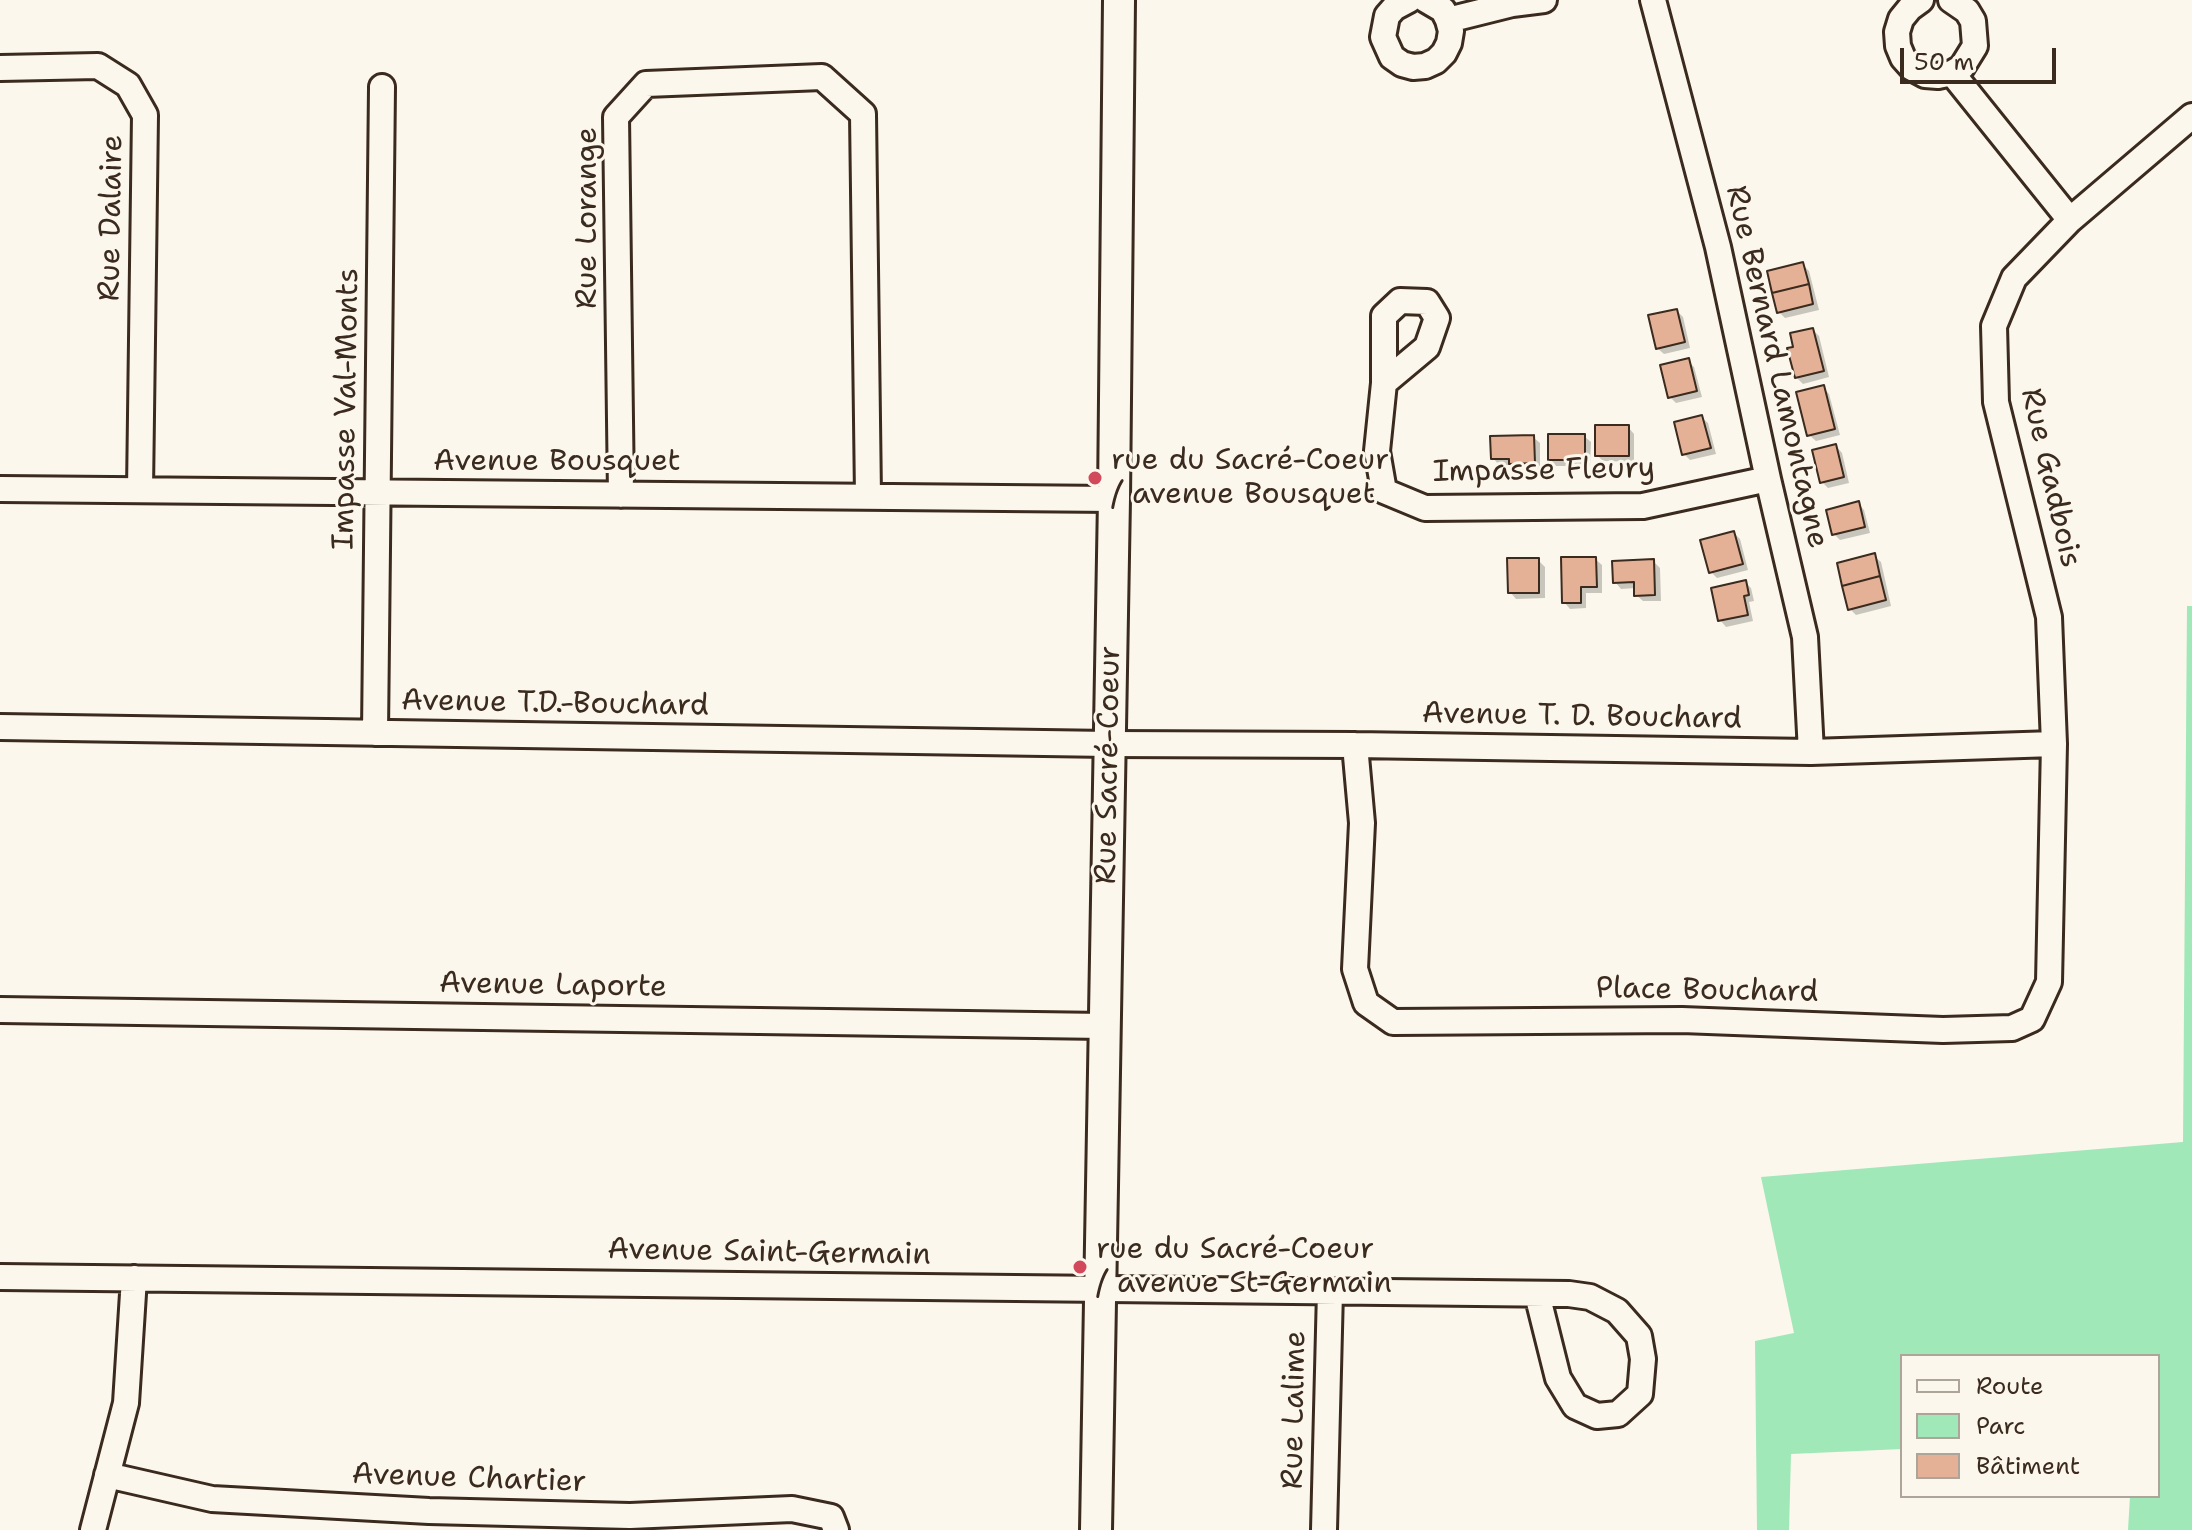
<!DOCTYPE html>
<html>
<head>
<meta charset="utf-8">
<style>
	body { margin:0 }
	#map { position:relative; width:2192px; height:1530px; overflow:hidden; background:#fbf7ec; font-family:"Shantell Sans",sans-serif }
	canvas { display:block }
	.legend { position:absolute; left:1900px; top:1354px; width:260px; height:144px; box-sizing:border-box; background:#fbf7ec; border:2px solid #aea59a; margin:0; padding:10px 14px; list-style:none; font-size:24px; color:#3b2a1e }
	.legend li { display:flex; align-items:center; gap:16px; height:40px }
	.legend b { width:40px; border:2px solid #aea59a }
	.scale { position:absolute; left:1900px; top:48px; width:156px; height:36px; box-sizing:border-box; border:4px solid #3b2a1e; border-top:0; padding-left:10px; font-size:24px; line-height:28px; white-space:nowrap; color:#3b2a1e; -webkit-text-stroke:6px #fbf7ec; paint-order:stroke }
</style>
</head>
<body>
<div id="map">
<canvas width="2192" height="1530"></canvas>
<ul class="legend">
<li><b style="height:10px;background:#fbf7ec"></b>Route</li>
<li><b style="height:22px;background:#a0e8b7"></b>Parc</li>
<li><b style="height:22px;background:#e4b196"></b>Bâtiment</li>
</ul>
<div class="scale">50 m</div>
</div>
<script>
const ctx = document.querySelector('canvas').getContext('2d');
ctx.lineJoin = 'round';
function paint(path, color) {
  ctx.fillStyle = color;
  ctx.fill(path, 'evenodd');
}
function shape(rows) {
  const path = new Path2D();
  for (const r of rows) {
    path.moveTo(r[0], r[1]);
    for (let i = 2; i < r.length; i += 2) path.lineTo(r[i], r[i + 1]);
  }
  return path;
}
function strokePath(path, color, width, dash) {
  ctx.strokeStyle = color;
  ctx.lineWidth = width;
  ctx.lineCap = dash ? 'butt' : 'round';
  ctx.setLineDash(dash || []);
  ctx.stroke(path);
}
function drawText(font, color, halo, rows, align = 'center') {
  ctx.font = font + ' "Shantell Sans",sans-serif';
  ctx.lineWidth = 6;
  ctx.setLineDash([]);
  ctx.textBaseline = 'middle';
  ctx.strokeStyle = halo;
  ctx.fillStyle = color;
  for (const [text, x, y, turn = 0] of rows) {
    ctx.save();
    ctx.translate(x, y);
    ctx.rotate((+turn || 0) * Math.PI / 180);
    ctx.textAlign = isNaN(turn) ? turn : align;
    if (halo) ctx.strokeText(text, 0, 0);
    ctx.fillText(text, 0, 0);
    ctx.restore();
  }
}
paint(shape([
	[2187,606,2192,606,2192,1530,2128,1530,2130,1496,2158,1496,2158,1356,1902,1356,1902,1449,1791,1454,1789,1530,1757,1530,1755,1341,1794,1333,1761,1177,2183,1142]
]), '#a0e8b7');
paint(shape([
	[1803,265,1809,271,1819,310,1785,318,1779,312],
	[1677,311,1683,317,1690,348,1664,354,1657,348],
	[1813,330,1819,336,1829,377,1803,384,1796,377],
	[1688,361,1694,367,1702,397,1676,403,1670,397],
	[1823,387,1829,394,1840,435,1816,441,1809,435],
	[1701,417,1708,423,1716,454,1690,460,1684,454],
	[1628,427,1634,434,1634,462,1603,461,1597,455],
	[1584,436,1591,442,1590,466,1556,466,1550,459],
	[1533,437,1540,443,1540,469,1517,470,1512,465,1499,465,1493,458],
	[1836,446,1842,453,1849,483,1828,488,1822,482],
	[1858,503,1864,510,1870,533,1840,540,1834,534],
	[1734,533,1740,539,1748,570,1717,578,1710,571],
	[1874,556,1881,562,1891,606,1856,615,1850,609],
	[1595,559,1602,565,1602,593,1586,593,1586,608,1570,609,1564,602],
	[1538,560,1545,567,1545,598,1516,599,1510,592],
	[1653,561,1660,568,1661,601,1643,601,1636,595,1636,588,1621,589,1615,582],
	[1745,582,1751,588,1754,601,1749,602,1753,621,1726,627,1720,620]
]), '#0003');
const building = shape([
	[1803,262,1809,284,1772,293,1767,271,1803,262],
	[1809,284,1813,304,1777,313,1772,293,1809,284],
	[1677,309,1685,342,1656,349,1648,315,1677,309],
	[1813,328,1824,371,1795,378,1787,348,1793,347,1790,333,1813,328],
	[1689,358,1697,391,1668,398,1660,365,1689,358],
	[1824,385,1835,429,1807,436,1796,392,1824,385],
	[1702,415,1711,448,1682,455,1674,422,1702,415],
	[1595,425,1629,425,1629,456,1595,456,1595,425],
	[1548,434,1585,434,1585,460,1548,460,1548,434],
	[1534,435,1535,463,1509,464,1509,459,1491,459,1490,436,1534,435],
	[1836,444,1844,477,1820,483,1812,450,1836,444],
	[1859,501,1865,527,1832,535,1826,510,1859,501],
	[1734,531,1743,564,1709,573,1700,540,1734,531],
	[1875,553,1880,576,1842,586,1837,563,1875,553],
	[1561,557,1596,557,1597,587,1581,587,1581,603,1562,603,1561,557],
	[1507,558,1539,558,1539,593,1508,593,1507,558],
	[1654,559,1655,595,1634,596,1634,582,1613,583,1612,561,1654,559],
	[1880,576,1886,600,1848,610,1842,586,1880,576],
	[1746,580,1749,595,1744,596,1748,615,1718,621,1711,588,1746,580]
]);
paint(building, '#e4b196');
strokePath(building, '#3b2a1e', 2);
const minor = shape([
	[1409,0,1394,8,1387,16,1383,37,1392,57,1402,64,1413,67,1425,66,1436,61,1444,53,1449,43,1451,31,1448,20,1443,10,1426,0],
	[1653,0,1718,247,1768,479,1805,637,1811,752],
	[1921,0,1910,8,1901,19,1897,32,1898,46,1903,58,1912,68,1925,75,1938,76,1952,73,1962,67,1975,46,1973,21,1967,11,1951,0],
	[1448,20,1512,4,1544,0],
	[0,68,98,66,128,85,145,115,140,490],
	[1952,73,2070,220],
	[1384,383,1384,316,1400,301,1427,302,1437,318,1427,347,1384,383,1377,451,1384,491,1425,508,1643,506,1768,479],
	[0,489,1114,499],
	[621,495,616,117,646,84,822,77,863,114,868,496],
	[0,727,1109,744,1355,745,1811,752,2054,744],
	[375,733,382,87],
	[1355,745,1362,823,1355,969,1366,1003,1393,1022,1682,1020,1943,1030,2012,1028,2032,1019,2049,982,2054,744,2049,617,1996,402,1994,326,2014,278,2070,220,2192,116],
	[0,1010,1104,1026],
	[0,1277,1569,1294,1590,1297,1617,1311,1639,1336,1643,1359,1640,1394,1618,1414,1597,1416,1575,1406,1558,1378,1537,1294],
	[107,1475,212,1499,429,1511,630,1516,792,1509,831,1517,836,1530],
	[93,1530,126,1403,134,1278],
	[1324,1530,1330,1291]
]);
const tertiary = shape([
	[1096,1530,1114,499,1119,0]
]);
strokePath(minor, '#3b2a1e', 30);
strokePath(tertiary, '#3b2a1e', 36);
strokePath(minor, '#fbf7ec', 24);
strokePath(tertiary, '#fbf7ec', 30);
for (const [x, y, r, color] of [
	[1095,478,8,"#d1495b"],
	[1080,1267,8,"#d1495b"]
]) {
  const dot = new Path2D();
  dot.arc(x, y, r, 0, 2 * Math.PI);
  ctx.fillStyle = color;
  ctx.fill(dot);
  strokePath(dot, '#fbf7ec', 3);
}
drawText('30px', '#3b2a1e', '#fbf7ec', [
	["Rue Dalaire",112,218,-89],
	["Rue Lorange",588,218,-90],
	["Rue Bernard Lamontagne",1776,367,77],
	["Impasse Val-Monts",347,409,-89],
	["Avenue Bousquet",557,462],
	["Impasse Fleury",1544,471,-1],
	["Rue Gadbois",2050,478,77],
	["Avenue T.D.-Bouchard",555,704,1],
	["Avenue T. D. Bouchard",1582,717,1],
	["Rue Sacré-Coeur",1109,765,-89],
	["Avenue Laporte",553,986,1],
	["Place Bouchard",1707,991,1],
	["Avenue Saint-Germain",769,1253,1],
	["Rue Lalime",1295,1410,-89],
	["Avenue Chartier",469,1479,2]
]);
drawText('30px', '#3b2a1e', '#fbf7ec', [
	["rue du Sacré-Coeur",1111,461],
	["/ avenue Bousquet",1111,495],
	["rue du Sacré-Coeur",1096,1250],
	["/ avenue St-Germain",1096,1284]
], 'left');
</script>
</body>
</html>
